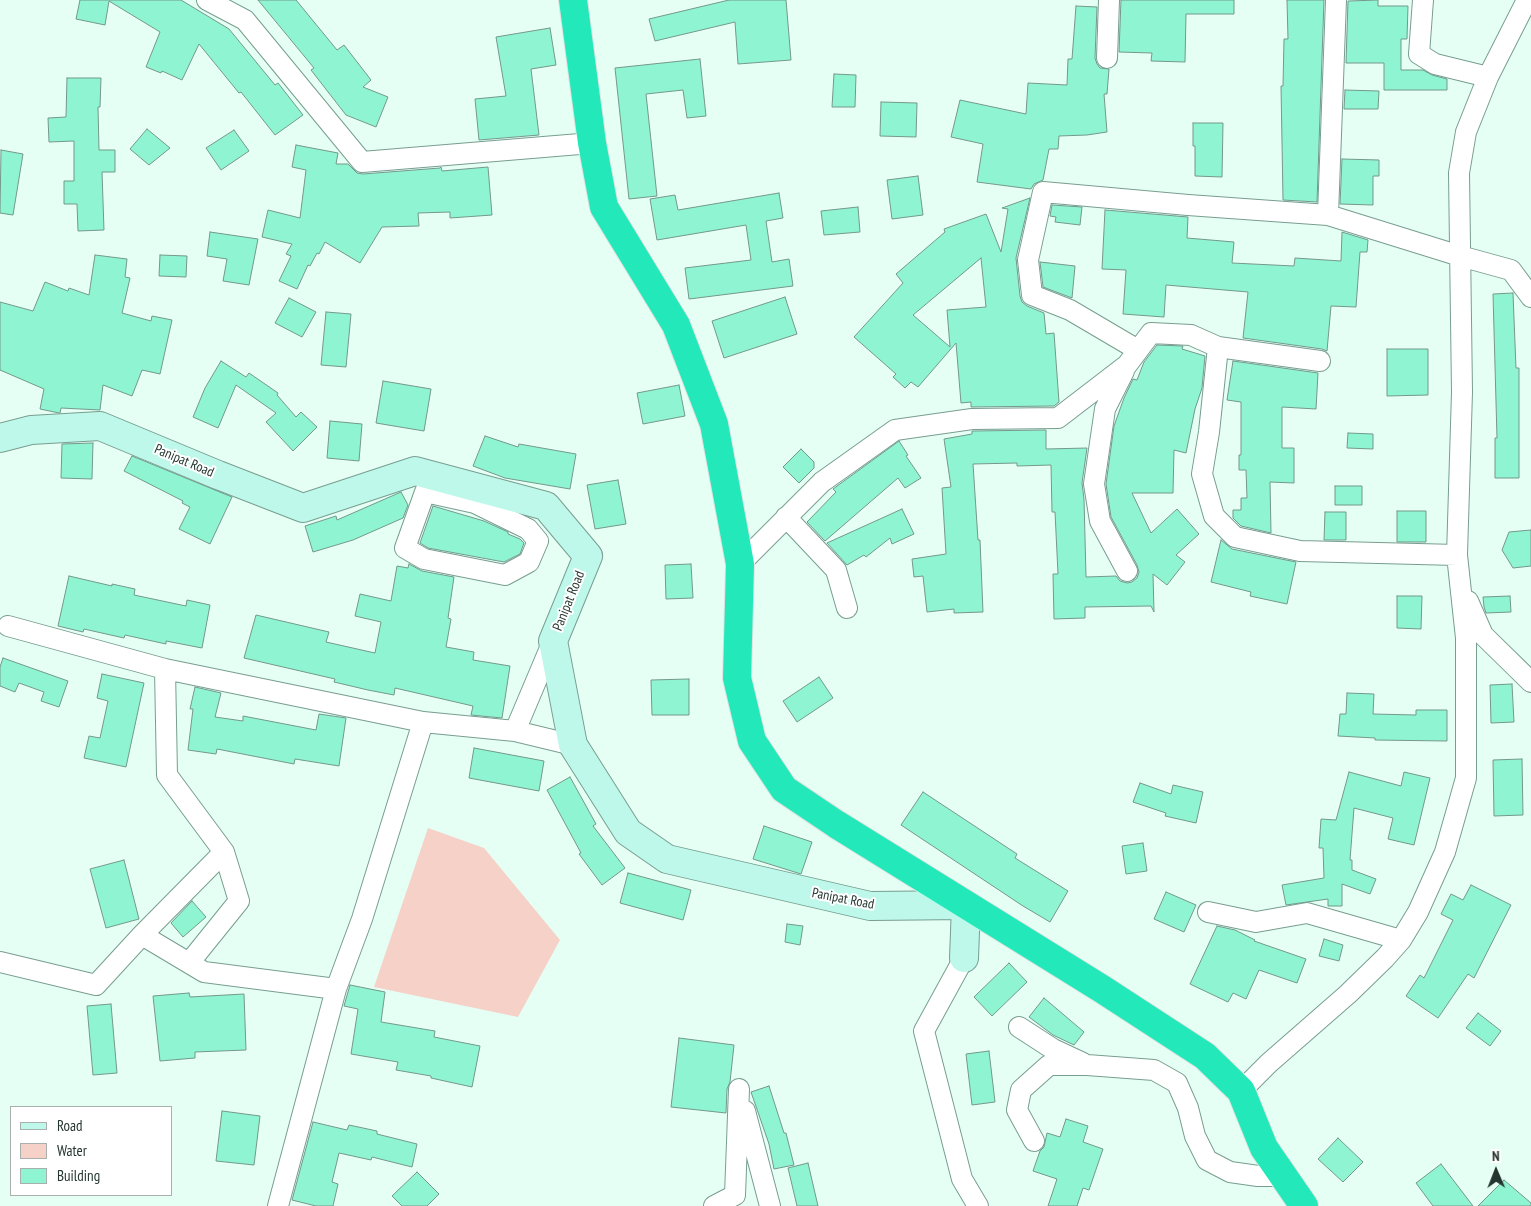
<!DOCTYPE html>
<html>
<head>
<meta charset="utf-8">
<style>
	body { margin:0 }
	#map { position:relative; width:1531px; height:1206px; overflow:hidden; background:#e6fff5; font-family:"PT Sans Narrow",sans-serif }
	canvas { display:block }
	.legend { position:absolute; left:10px; top:1106px; width:162px; height:90px; box-sizing:border-box; background:#fff; border:1px solid #a8afac; margin:0; padding:6px 9px; list-style:none; font-size:15px; color:#253630 }
	.legend li { display:flex; align-items:center; gap:10px; height:25px }
	.legend b { width:25px; border:1px solid #a8afac }
	.north { position:absolute; left:1471px; top:1146px; width:50px; height:50px; -webkit-text-stroke:4px #fff; paint-order:stroke; rotate:359deg; font-size:14px; font-weight:700; line-height:20px; text-align:center; color:#253630 }
	.north::after { content:''; display:block; margin:auto; width:18px; height:22px; background:#253630; clip-path:polygon(50% 0,100% 100%,50% 72%,0 100%) }
</style>
</head>
<body>
<div id="map">
<canvas width="1531" height="1206"></canvas>
<ul class="legend">
<li><b style="height:6px;background:#bdf8ea"></b>Road</li>
<li><b style="height:14px;background:#f5d1c8"></b>Water</li>
<li><b style="height:14px;background:#8ff4d2"></b>Building</li>
</ul>
<div class="north">N</div>
</div>
<script>
const ctx = document.querySelector('canvas').getContext('2d');
ctx.lineJoin = 'round';
function paint(path, color) {
  ctx.fillStyle = color;
  ctx.fill(path, 'evenodd');
}
function shape(rows) {
  const path = new Path2D();
  for (const r of rows) {
    path.moveTo(r[0], r[1]);
    for (let i = 2; i < r.length; i += 2) path.lineTo(r[i], r[i + 1]);
  }
  return path;
}
function strokePath(path, color, width, dash) {
  ctx.strokeStyle = color;
  ctx.lineWidth = width;
  ctx.lineCap = dash ? 'butt' : 'round';
  ctx.setLineDash(dash || []);
  ctx.stroke(path);
}
function drawText(font, color, halo, rows, align = 'center') {
  ctx.font = font + ' "PT Sans Narrow",sans-serif';
  ctx.lineWidth = 4;
  ctx.setLineDash([]);
  ctx.textBaseline = 'middle';
  ctx.strokeStyle = halo;
  ctx.fillStyle = color;
  for (const [text, x, y, turn = 0] of rows) {
    ctx.save();
    ctx.translate(x, y);
    ctx.rotate((+turn || 0) * Math.PI / 180);
    ctx.textAlign = isNaN(turn) ? turn : align;
    if (halo) ctx.strokeText(text, 0, 0);
    ctx.fillText(text, 0, 0);
    ctx.restore();
  }
}
paint(shape([
	[428,828,484,848,560,940,518,1017,374,987]
]), '#f5d1c8');
const building = shape([
	[80,0,181,0,229,29,275,85,278,83,303,115,275,135,241,92,239,93,199,44,182,80,162,71,161,73,146,67,160,32,109,1,105,25,76,19,80,0],
	[258,0,296,0,337,50,344,45,371,80,363,87,388,97,376,127,346,115,311,70,314,68,258,0],
	[729,0,786,0,791,60,738,64,735,22,655,41,649,19,729,0],
	[1121,0,1234,0,1234,14,1186,14,1185,62,1151,61,1152,53,1119,52,1121,0],
	[1287,0,1324,0,1317,202,1283,200,1281,86,1283,86,1284,39,1288,39,1287,0],
	[1378,0,1378,6,1408,6,1407,39,1401,39,1401,70,1423,70,1432,75,1447,79,1447,90,1384,90,1384,63,1346,63,1348,1,1378,0],
	[1076,6,1097,7,1095,58,1097,64,1100,68,1109,69,1107,94,1104,94,1107,132,1087,135,1059,136,1058,149,1049,149,1043,180,1034,184,1031,189,977,182,983,144,951,137,960,100,1026,114,1028,83,1067,85,1068,59,1072,59,1076,6],
	[550,28,556,65,531,69,539,135,479,140,475,99,506,96,496,37,550,28],
	[700,59,706,116,687,118,683,90,646,94,657,196,629,199,615,68,700,59],
	[834,74,856,75,855,107,832,107,834,74],
	[67,78,101,78,100,107,98,107,99,150,115,150,115,172,102,172,104,230,78,231,77,204,64,204,64,181,74,181,74,141,49,142,48,118,66,117,67,78],
	[1345,90,1379,91,1378,109,1344,109,1345,90],
	[881,102,917,103,916,137,880,136,881,102],
	[1193,123,1223,123,1222,177,1195,176,1195,146,1193,146,1193,123],
	[147,129,170,148,149,165,130,149,147,129],
	[234,130,249,151,221,170,206,148,234,130],
	[296,145,338,153,336,164,348,164,357,173,363,174,440,168,441,167,442,171,488,167,492,215,450,218,450,212,418,213,419,226,382,227,360,263,325,242,319,254,317,253,310,266,308,265,297,289,279,281,291,256,286,254,292,244,262,237,268,210,300,218,306,170,292,167,296,145],
	[1,150,23,154,13,215,0,213,1,150],
	[1342,159,1379,160,1379,176,1373,176,1373,205,1340,204,1342,159],
	[918,176,923,215,892,219,887,180,918,176],
	[779,193,783,218,766,221,772,262,789,259,793,286,689,299,685,268,751,260,746,225,657,240,650,199,675,195,678,210,779,193],
	[1030,198,1016,258,1020,296,1022,302,1027,306,1044,313,1046,334,1054,333,1059,402,1054,406,971,407,971,402,961,403,956,343,918,387,911,382,905,388,893,377,896,374,854,337,903,283,896,274,945,232,944,229,986,214,1001,252,1008,209,1002,208,1030,198],
	[981,258,986,307,947,310,950,347,913,315,981,258],
	[1052,205,1082,207,1080,225,1055,222,1056,217,1050,216,1052,205],
	[858,207,860,232,824,235,821,211,858,207],
	[1105,210,1188,217,1187,238,1234,242,1232,263,1294,266,1295,258,1341,261,1342,232,1368,240,1367,252,1360,252,1356,307,1331,306,1327,351,1322,349,1243,338,1248,292,1166,285,1164,317,1123,314,1126,270,1102,269,1105,210],
	[210,232,258,239,249,285,223,281,227,259,207,256,210,232],
	[95,255,127,259,125,277,130,278,122,313,151,321,152,316,172,320,160,374,142,370,132,396,103,385,100,410,61,408,60,413,59,413,40,409,44,389,0,370,0,302,33,311,45,282,68,291,69,288,89,295,95,255],
	[160,255,187,256,186,277,159,276,160,255],
	[1040,262,1075,266,1072,298,1043,287,1040,262],
	[1513,293,1516,368,1519,368,1519,478,1495,478,1495,438,1497,438,1493,294,1513,293],
	[785,297,797,334,724,358,712,321,785,297],
	[289,298,316,312,302,337,275,323,289,298],
	[326,312,351,314,346,367,321,365,326,312],
	[1157,345,1183,346,1182,349,1205,356,1202,388,1195,409,1186,453,1174,450,1173,493,1132,493,1151,533,1177,509,1199,534,1176,555,1185,562,1167,585,1153,574,1154,612,1151,606,1085,607,1085,618,1054,619,1053,574,1058,574,1055,512,1052,512,1051,465,1017,466,1017,463,973,464,978,540,980,540,983,612,954,613,954,609,927,612,923,576,914,577,912,559,946,554,942,488,951,487,944,439,972,434,972,431,1046,430,1046,449,1087,448,1082,483,1084,499,1086,577,1116,576,1120,581,1127,583,1132,582,1137,578,1139,572,1137,565,1111,517,1106,484,1114,426,1124,398,1133,379,1137,380,1144,362,1157,345],
	[1387,349,1428,349,1428,395,1387,396,1387,349],
	[221,361,246,377,249,373,278,393,277,395,296,417,301,412,317,427,293,451,266,422,276,413,236,385,218,428,193,417,205,388,221,361],
	[1233,361,1318,373,1316,409,1282,407,1282,448,1294,448,1294,483,1270,482,1271,533,1241,526,1233,518,1233,510,1241,510,1241,498,1247,498,1246,470,1239,470,1239,455,1241,455,1241,402,1227,400,1233,361],
	[383,381,431,389,424,431,376,423,383,381],
	[679,385,685,416,643,424,637,393,679,385],
	[330,421,362,424,359,461,327,458,330,421],
	[1348,433,1373,434,1373,449,1347,448,1348,433],
	[485,436,518,447,519,444,576,454,570,489,505,478,473,466,485,436],
	[899,441,908,455,906,456,921,478,905,488,898,478,825,541,807,522,836,492,833,489,899,441],
	[93,443,92,479,61,478,62,444,93,443],
	[801,449,814,462,814,468,799,483,783,467,801,449],
	[132,456,232,497,210,544,179,529,190,507,182,503,183,501,124,471,132,456],
	[618,480,626,524,595,529,587,485,618,480],
	[1335,486,1362,486,1362,505,1335,505,1335,486],
	[401,492,408,505,403,518,353,540,313,552,305,526,336,516,337,520,401,492],
	[433,506,484,521,508,532,508,534,520,539,524,543,520,554,504,562,428,548,420,543,433,506],
	[902,509,914,534,892,544,890,538,866,557,864,555,847,565,827,543,902,509],
	[1397,511,1426,511,1426,542,1397,542,1397,511],
	[1325,512,1346,512,1346,540,1324,540,1325,512],
	[1531,530,1531,566,1513,568,1502,550,1509,532,1531,530],
	[1221,540,1232,549,1296,562,1287,604,1250,596,1251,592,1211,582,1221,540],
	[409,564,422,571,454,577,448,618,451,619,446,647,474,652,473,660,510,666,502,718,471,715,473,706,395,688,394,695,368,690,334,682,335,679,244,658,256,615,329,632,326,642,375,653,381,622,355,616,360,594,391,601,397,566,408,568,409,564],
	[691,564,693,598,666,599,665,565,691,564],
	[69,576,112,586,112,584,135,589,134,595,186,606,187,600,210,605,202,648,166,641,166,644,125,635,124,638,84,629,83,632,58,626,69,576],
	[1397,596,1422,596,1421,629,1397,628,1397,596],
	[1510,596,1511,612,1486,613,1484,607,1483,597,1510,596],
	[3,658,68,681,59,707,41,701,44,692,19,683,15,692,0,686,0,667,3,658],
	[102,674,144,683,126,767,84,758,89,736,100,738,108,701,97,698,102,674],
	[819,677,833,698,797,722,783,701,819,677],
	[689,679,689,715,652,715,651,680,689,679],
	[1512,684,1514,722,1491,723,1490,685,1512,684],
	[195,687,221,693,215,717,243,721,243,716,316,730,319,714,346,718,339,766,295,759,294,764,217,749,216,754,188,750,193,709,190,709,195,687],
	[1347,693,1374,694,1373,714,1416,715,1416,710,1447,710,1447,741,1375,740,1375,738,1338,736,1340,714,1346,714,1347,693],
	[474,748,544,761,539,791,469,778,474,748],
	[1522,759,1523,815,1494,816,1493,760,1522,759],
	[1349,772,1401,786,1404,772,1430,778,1414,845,1388,839,1393,818,1354,808,1350,860,1352,860,1352,870,1376,879,1370,894,1342,884,1342,906,1328,906,1328,899,1286,905,1282,885,1324,878,1323,848,1319,848,1321,819,1336,820,1349,772],
	[570,777,596,824,593,826,625,868,602,885,579,854,581,853,547,790,570,777],
	[1140,783,1171,794,1173,785,1203,792,1196,823,1165,816,1166,813,1133,802,1140,783],
	[923,792,1017,854,1015,858,1068,891,1050,922,1023,906,901,825,923,792],
	[764,826,812,842,801,874,753,859,764,826],
	[1143,843,1147,871,1126,874,1122,846,1143,843],
	[124,860,139,919,106,928,90,869,124,860],
	[628,873,691,890,683,920,620,903,628,873],
	[1471,885,1511,905,1474,978,1468,974,1438,1018,1406,996,1420,975,1424,978,1453,920,1441,914,1451,894,1463,900,1471,885],
	[1166,892,1196,905,1184,932,1154,919,1166,892],
	[192,901,206,917,183,937,171,923,192,901],
	[787,924,803,926,800,945,785,942,787,924],
	[1217,926,1235,930,1255,940,1254,941,1306,959,1297,983,1259,970,1246,999,1233,993,1228,1002,1190,984,1217,926],
	[1324,939,1343,945,1339,961,1319,956,1324,939],
	[1009,963,1027,982,992,1016,974,997,1009,963],
	[350,985,385,992,381,1022,435,1031,434,1037,480,1046,472,1087,431,1078,431,1076,396,1070,398,1062,351,1054,358,1009,344,1006,350,985],
	[189,993,190,997,244,994,246,1050,195,1052,195,1058,160,1061,153,996,189,993],
	[1044,998,1084,1032,1074,1045,1053,1035,1029,1017,1044,998],
	[111,1004,117,1073,93,1075,87,1006,111,1004],
	[1478,1013,1501,1031,1490,1046,1466,1028,1478,1013],
	[679,1038,734,1045,730,1082,727,1089,726,1113,671,1107,679,1038],
	[989,1051,995,1102,972,1105,966,1054,989,1051],
	[769,1086,784,1133,786,1133,794,1165,774,1169,769,1144,751,1092,769,1086],
	[222,1111,260,1116,254,1165,216,1161,222,1111],
	[1066,1119,1088,1126,1083,1142,1103,1149,1089,1190,1083,1188,1077,1206,1048,1206,1057,1179,1033,1171,1040,1151,1044,1147,1047,1133,1060,1137,1066,1119],
	[313,1122,347,1130,349,1125,377,1131,377,1134,417,1144,412,1167,372,1157,371,1160,339,1153,332,1182,338,1184,333,1206,316,1206,292,1200,313,1122],
	[1338,1138,1363,1162,1343,1182,1318,1159,1338,1138],
	[808,1163,818,1206,797,1206,788,1168,808,1163],
	[1441,1164,1473,1206,1433,1206,1416,1183,1441,1164],
	[417,1172,439,1194,427,1206,402,1206,392,1196,417,1172],
	[1504,1180,1531,1203,1531,1206,1478,1206,1504,1180]
]);
paint(building, '#8ff4d2');
strokePath(building, '#73998b', 1);
const street = shape([
	[207,0,245,20,362,162,592,143],
	[1423,0,1419,54,1435,64,1488,77],
	[1107,58,1109,0],
	[1328,215,1336,0],
	[1218,347,1320,361],
	[1138,350,1070,310,1032,295,1028,260,1043,192,1188,205,1328,215,1460,256,1511,270,1531,297],
	[1124,371,1105,409,1094,484,1100,521,1127,571],
	[475,503,425,492,405,548,424,559,505,575,529,562,538,541,528,529,475,503,480,488],
	[786,517,836,570,847,608],
	[740,564,822,482,895,430,972,419,1058,418,1127,365,1151,333,1191,335,1218,347,1209,432,1202,474,1214,516,1235,537,1300,551,1457,555,1462,392,1459,173,1466,132,1488,77,1527,0],
	[1468,601,1483,635,1531,682],
	[8,626,165,669,423,722],
	[165,669,167,775,224,852,142,935,204,972,336,989],
	[515,731,553,641],
	[1208,912,1256,922,1307,913,1401,940],
	[964,958,924,1031,962,1179,978,1206],
	[0,962,96,985,142,935],
	[189,963,239,901,224,852],
	[1019,1027,1053,1049,1083,1063],
	[1241,1091,1269,1063,1348,994,1385,958,1401,940,1418,912,1445,852,1466,778,1466,638,1457,555],
	[745,1111,770,1206],
	[1034,1141,1017,1110,1021,1090,1049,1065,1087,1065,1154,1070,1177,1083,1188,1108,1195,1136,1207,1160,1230,1172,1258,1176,1283,1176],
	[278,1206,336,989,362,919,423,722,515,731,573,745],
	[714,1206,735,1195,739,1089]
]);
const secondary = shape([
	[0,438,31,430,100,426,218,475,303,508,415,471,546,506,588,556,553,641,573,745,628,832,667,859,870,906,966,905,964,958]
]);
const highway = shape([
	[573,0,592,143,604,207,676,325,714,424,740,564,737,678,752,741,784,789,836,824,1102,989,1205,1056,1241,1091,1264,1148,1304,1206]
]);
strokePath(street, '#789e90', 22);
strokePath(secondary, '#789e90', 30);
strokePath(highway, '#e0e3e2', 30);
strokePath(street, '#fff', 20);
strokePath(secondary, '#bdf8ea', 28);
strokePath(highway, '#23e9ba', 28);
drawText('14px', '#253630', '#fff', [
	["Panipat Road",184,461,23],
	["Panipat Road",569,601,-68],
	["Panipat Road",843,899,11]
]);
</script>
</body>
</html>
